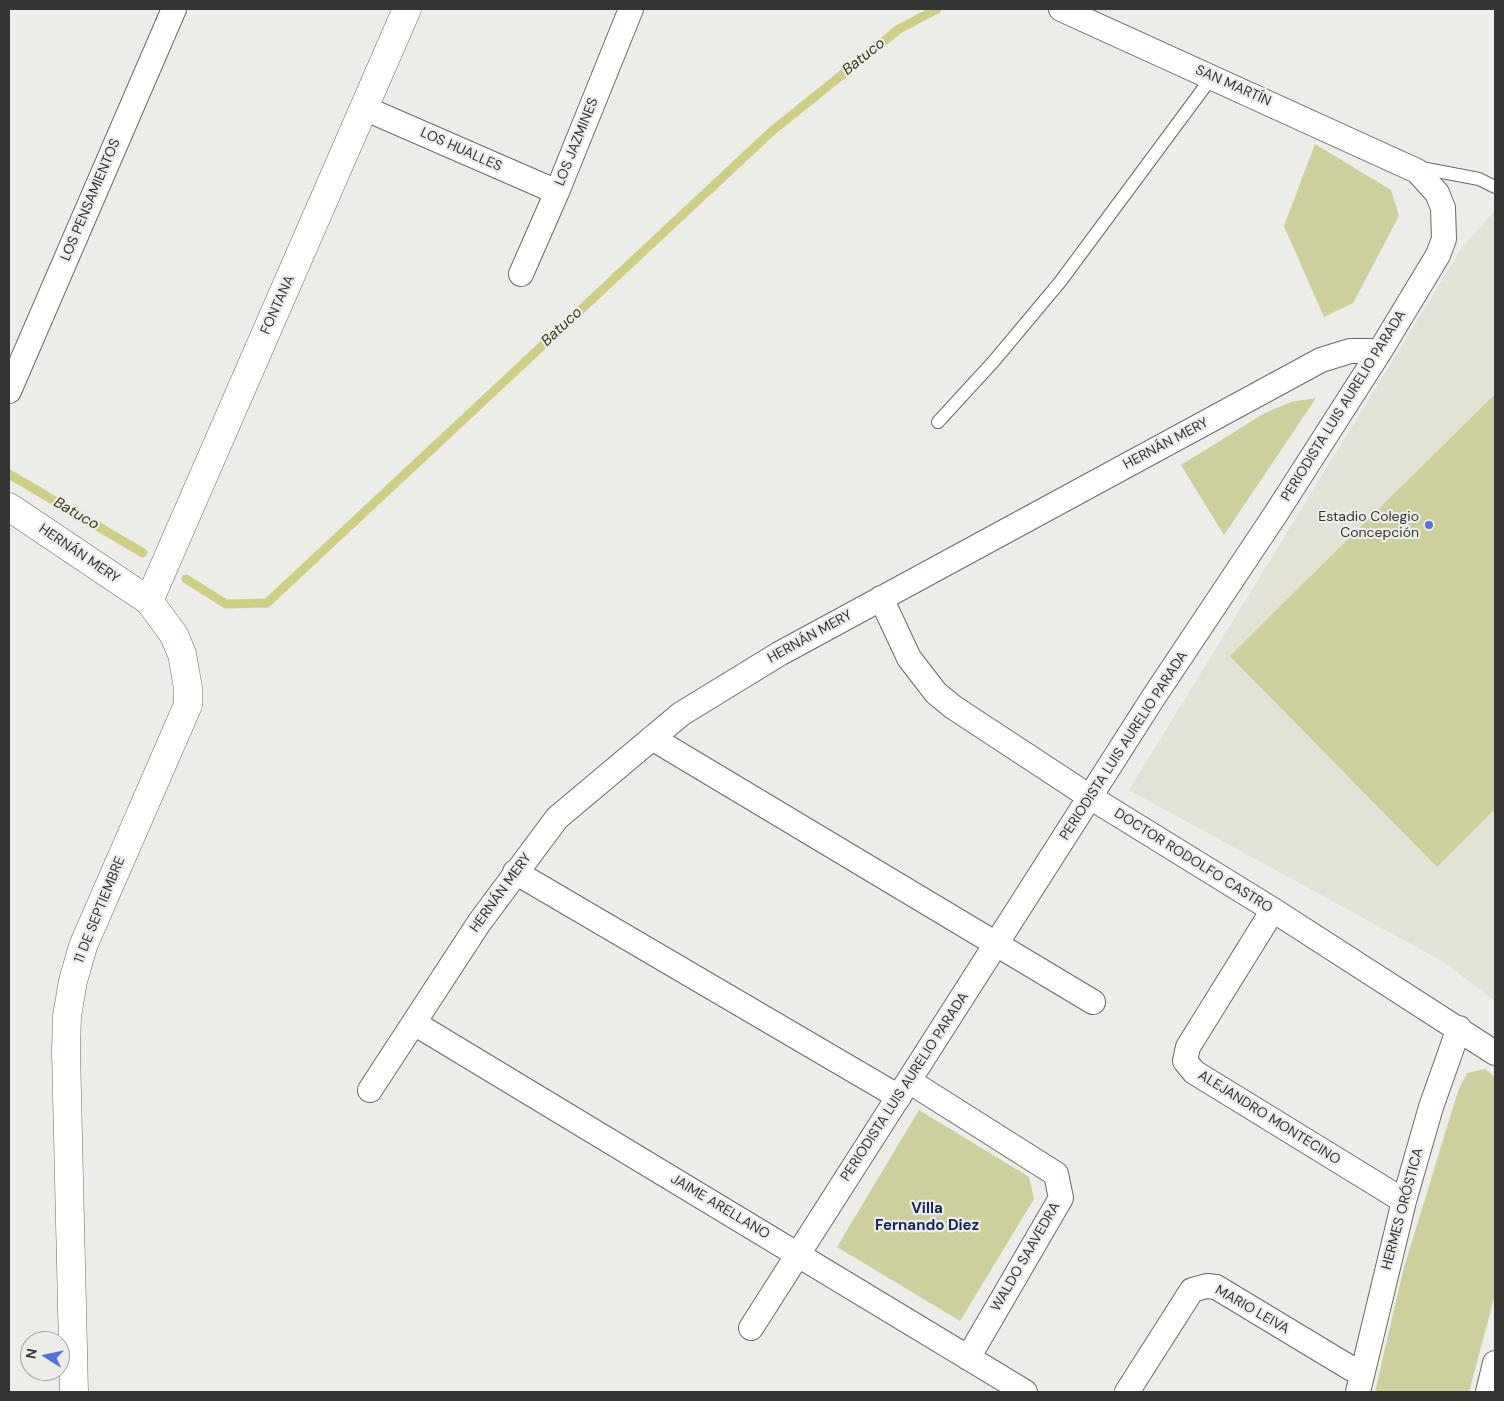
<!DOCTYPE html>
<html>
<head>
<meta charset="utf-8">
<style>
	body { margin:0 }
	#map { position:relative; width:1504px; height:1401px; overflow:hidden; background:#ecece8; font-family:"DM Sans",sans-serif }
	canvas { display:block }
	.frame { position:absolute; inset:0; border:10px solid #343433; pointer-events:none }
	.north { position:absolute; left:20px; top:1331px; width:50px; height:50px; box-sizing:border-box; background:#ecece8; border:1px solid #a2a2a0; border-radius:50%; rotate:280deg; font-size:14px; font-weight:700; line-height:20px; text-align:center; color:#343433 }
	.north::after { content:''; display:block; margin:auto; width:18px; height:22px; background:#5372e7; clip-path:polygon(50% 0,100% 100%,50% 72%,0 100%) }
</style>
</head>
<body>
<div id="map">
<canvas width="1504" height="1401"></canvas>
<div class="frame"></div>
<div class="north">N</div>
</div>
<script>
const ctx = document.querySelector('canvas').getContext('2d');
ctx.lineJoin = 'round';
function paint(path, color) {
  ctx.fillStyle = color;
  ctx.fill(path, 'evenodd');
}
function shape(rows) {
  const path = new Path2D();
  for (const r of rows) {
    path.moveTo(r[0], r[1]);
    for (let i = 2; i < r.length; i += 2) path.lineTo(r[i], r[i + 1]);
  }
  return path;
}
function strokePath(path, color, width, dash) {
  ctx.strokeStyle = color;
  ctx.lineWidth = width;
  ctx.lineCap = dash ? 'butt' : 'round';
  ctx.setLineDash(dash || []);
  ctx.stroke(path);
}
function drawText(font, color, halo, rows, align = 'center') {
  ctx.font = font + ' "DM Sans",sans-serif';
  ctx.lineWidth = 4.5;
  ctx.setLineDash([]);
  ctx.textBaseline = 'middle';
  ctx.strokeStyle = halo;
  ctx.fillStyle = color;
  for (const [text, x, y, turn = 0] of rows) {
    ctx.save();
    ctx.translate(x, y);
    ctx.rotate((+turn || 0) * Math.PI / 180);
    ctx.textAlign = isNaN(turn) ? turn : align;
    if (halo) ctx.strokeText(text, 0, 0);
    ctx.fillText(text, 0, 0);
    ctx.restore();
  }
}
paint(shape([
	[1495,211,1495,1001,1442,961,1129,790,1463,246]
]), '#e2e2d6');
paint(shape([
	[1315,144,1391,190,1399,216,1353,303,1324,317,1284,226],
	[1495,394,1495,809,1437,867,1230,656],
	[1316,398,1224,535,1181,465,1265,413,1291,402],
	[1485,1069,1495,1077,1495,1294,1469,1392,1375,1392,1403,1271,1458,1091,1467,1073],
	[919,1110,1029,1177,1034,1199,960,1321,837,1247]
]), '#cdcf9c');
strokePath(shape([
	[9,474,143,553],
	[186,579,226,604,267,603,772,131,899,29,937,9]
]), '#cecf84', 9);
const lane = shape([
	[1416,167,1479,179,1495,187],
	[938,422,994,361,1060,282,1212,77]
]);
const street = shape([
	[364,108,557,192],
	[521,274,557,192,631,9],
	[9,391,174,9],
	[881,598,909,658,936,693,953,707,1090,797,1273,910,1495,1053],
	[652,738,1093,1002],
	[515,872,899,1097],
	[1273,910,1188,1047,1185,1061,1194,1072,1404,1201],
	[414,1023,1025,1392],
	[909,1081,1056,1174,1061,1198,968,1358],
	[370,1090,479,923,557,818,681,714,779,654,1321,360,1350,351,1380,351],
	[751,1328,1153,698,1277,512,1380,351,1438,255,1444,239,1443,208,1437,193,1417,171,1061,9],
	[1127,1392,1192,1290,1207,1286,1216,1287,1362,1375],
	[1358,1392,1404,1201,1431,1107,1459,1028],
	[1488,1392,1495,1363]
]);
const secondary = shape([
	[9,507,149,601,174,635,182,654,188,688,188,705,83,946,73,981,67,1016,66,1051,74,1392],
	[149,601,407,9]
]);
strokePath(lane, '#6a6a66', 14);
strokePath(street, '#6a6a66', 26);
strokePath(secondary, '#6a6a66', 29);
strokePath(lane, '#fff', 12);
strokePath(street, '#fff', 24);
strokePath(secondary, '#fff', 28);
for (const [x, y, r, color] of [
	[1429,525,5,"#5372e7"]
]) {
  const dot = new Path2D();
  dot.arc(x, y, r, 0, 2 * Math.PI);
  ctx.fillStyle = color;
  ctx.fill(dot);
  strokePath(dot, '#ecece8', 2);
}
drawText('14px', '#343433', '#ecece8', [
	["SAN MARTÍN",1233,86,24],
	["LOS JAZMINES",577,142,-68],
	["LOS HUALLES",461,150,24],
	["LOS PENSAMIENTOS",91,200,-67],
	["FONTANA",278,305,-66],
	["PERIODISTA LUIS AURELIO PARADA",1344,406,-58],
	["HERNÁN MERY",1166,444,-28],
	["HERNÁN MERY",79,554,34],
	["HERNÁN MERY",810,637,-29],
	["PERIODISTA LUIS AURELIO PARADA",1124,746,-57],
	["DOCTOR RODOLFO CASTRO",1193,861,32],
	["HERNÁN MERY",501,893,-54],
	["11 DE SEPTIEMBRE",100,910,-68],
	["PERIODISTA LUIS AURELIO PARADA",905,1087,-57],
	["ALEJANDRO MONTECINO",1269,1118,32],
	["JAIME ARELLANO",720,1207,31],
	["HERMES ORÓSTICA",1403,1209,-75],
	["WALDO SAAVEDRA",1026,1257,-60],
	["MARIO LEIVA",1252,1310,30]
]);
drawText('14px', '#343433', '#ecece8', [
	["Estadio Colegio",1419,517],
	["Concepción",1419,533]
], 'right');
drawText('italic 15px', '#393918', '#ecece8', [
	["Batuco",864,57,-39],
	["Batuco",562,327,-43],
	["Batuco",76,514,30]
]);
drawText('bold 15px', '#18255c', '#ecece8', [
	["Villa",927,1209],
	["Fernando Diez",927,1226]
]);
</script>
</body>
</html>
